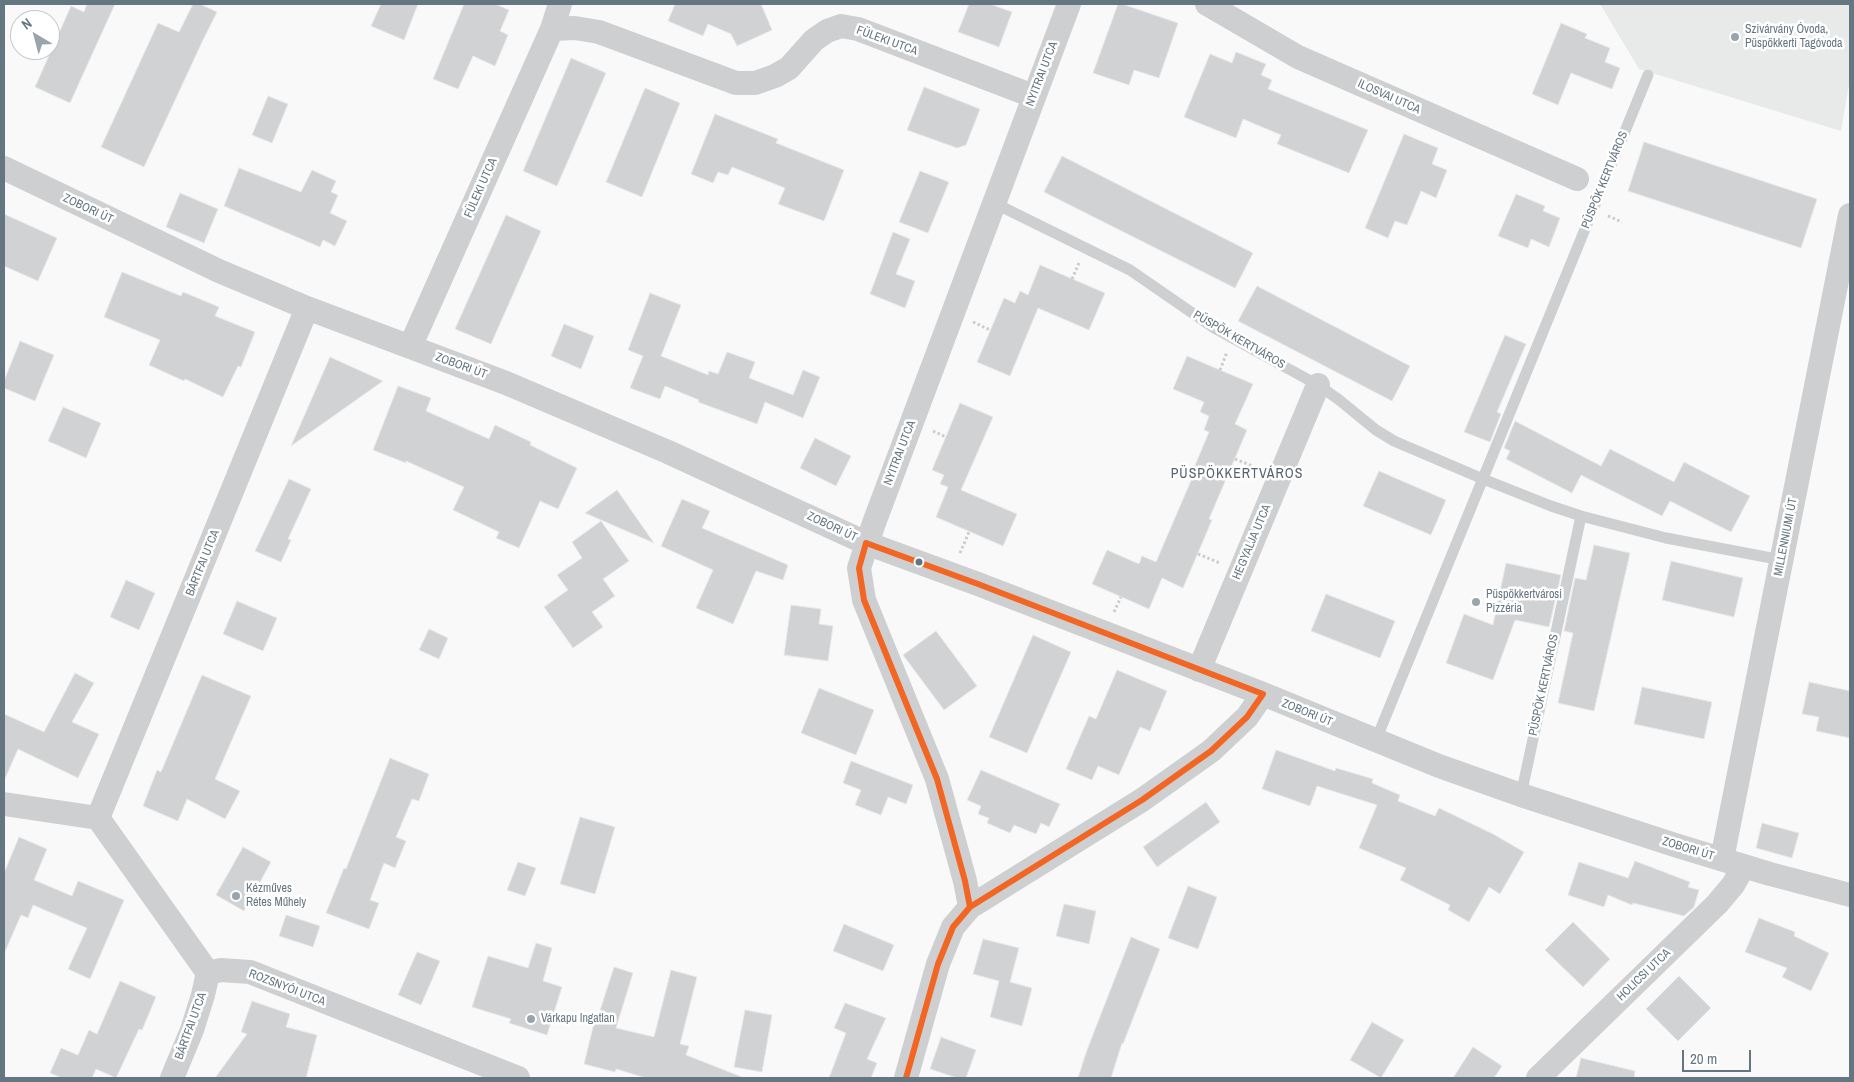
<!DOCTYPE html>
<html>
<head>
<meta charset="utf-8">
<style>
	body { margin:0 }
	#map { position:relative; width:1854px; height:1082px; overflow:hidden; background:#f9f9f9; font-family:"Archivo Narrow",sans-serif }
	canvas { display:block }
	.frame { position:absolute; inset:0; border:5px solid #657683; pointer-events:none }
	.north { position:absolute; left:10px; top:10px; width:50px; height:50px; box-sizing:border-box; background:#fff; border:1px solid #c1c8cd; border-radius:50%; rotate:323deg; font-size:14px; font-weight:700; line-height:20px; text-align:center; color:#657683 }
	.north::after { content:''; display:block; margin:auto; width:18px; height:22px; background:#99a4ac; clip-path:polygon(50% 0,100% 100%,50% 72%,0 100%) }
	.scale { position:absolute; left:1682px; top:1050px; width:69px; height:22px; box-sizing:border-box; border:2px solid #657683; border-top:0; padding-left:6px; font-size:15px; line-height:18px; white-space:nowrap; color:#657683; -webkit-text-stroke:4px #fff; paint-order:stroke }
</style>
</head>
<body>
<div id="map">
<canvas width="1854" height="1082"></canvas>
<div class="frame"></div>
<div class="north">N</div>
<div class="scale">20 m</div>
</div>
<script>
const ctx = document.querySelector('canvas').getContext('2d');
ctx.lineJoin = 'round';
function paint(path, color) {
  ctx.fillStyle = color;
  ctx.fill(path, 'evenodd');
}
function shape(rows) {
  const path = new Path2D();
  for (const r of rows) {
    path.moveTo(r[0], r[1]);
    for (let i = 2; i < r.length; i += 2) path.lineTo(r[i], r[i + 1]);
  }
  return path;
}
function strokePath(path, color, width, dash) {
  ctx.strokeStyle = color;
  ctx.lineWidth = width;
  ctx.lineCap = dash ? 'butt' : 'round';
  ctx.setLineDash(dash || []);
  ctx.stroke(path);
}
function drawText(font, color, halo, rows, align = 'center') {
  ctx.font = font + ' "Archivo Narrow",sans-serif';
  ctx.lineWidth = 5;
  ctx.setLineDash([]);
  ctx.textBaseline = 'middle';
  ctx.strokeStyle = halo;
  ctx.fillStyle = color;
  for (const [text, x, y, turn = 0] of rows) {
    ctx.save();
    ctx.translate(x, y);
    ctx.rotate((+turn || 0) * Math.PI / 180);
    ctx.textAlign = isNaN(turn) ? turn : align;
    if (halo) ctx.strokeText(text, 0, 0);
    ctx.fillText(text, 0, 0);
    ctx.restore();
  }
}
paint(shape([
	[1600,4,1850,4,1850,79,1841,131,1639,69]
]), '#e8e9e9');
const building = shape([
	[87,4,115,4,70,103,35,87,71,6,84,12,87,4],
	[193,4,200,4,217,12,203,40,144,167,101,147,158,23,179,32,193,4],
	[381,4,418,4,404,40,371,26,381,4],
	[464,4,495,4,509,10,500,31,508,35,495,66,473,56,458,89,433,79,464,4],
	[675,4,761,4,772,30,737,46,731,34,708,24,703,36,668,21,675,4],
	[969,4,990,4,1012,12,999,47,958,32,969,4],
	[1118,4,1122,4,1178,23,1159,78,1134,70,1129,85,1093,73,1118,4],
	[1561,23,1587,34,1585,38,1610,48,1605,62,1620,68,1612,89,1571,73,1558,105,1532,94,1561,23],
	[1236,52,1266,64,1261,75,1272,80,1268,89,1368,130,1349,173,1277,144,1281,135,1243,119,1236,138,1184,117,1210,54,1232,63,1236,52],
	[571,58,606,73,557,186,523,171,571,58],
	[924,87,980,109,966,145,957,148,907,130,924,87],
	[645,88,680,103,642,197,606,182,645,88],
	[268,96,288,104,272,143,252,135,268,96],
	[715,114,778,139,776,143,844,170,824,221,778,204,785,188,732,167,728,175,718,172,713,183,691,174,715,114],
	[1404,134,1438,148,1432,164,1447,170,1436,198,1421,191,1407,225,1395,221,1388,238,1365,228,1404,134],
	[1644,142,1817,199,1801,248,1628,191,1644,142],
	[1062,156,1253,253,1235,288,1044,192,1062,156],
	[239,168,301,192,312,170,336,181,331,192,338,195,330,213,347,221,335,246,323,240,320,247,224,206,239,168],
	[920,171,949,182,928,233,899,222,920,171],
	[180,193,218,209,204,243,166,227,180,193],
	[1516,194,1545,206,1543,211,1560,218,1549,247,1531,239,1528,248,1498,236,1516,194],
	[4,214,57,238,38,281,4,266,4,214],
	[506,215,541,231,491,344,455,329,506,215],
	[893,232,910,239,896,274,915,281,905,308,870,294,893,232],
	[1040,265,1105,293,1089,330,1038,308,1010,376,977,362,1004,298,1015,303,1020,291,1028,295,1040,265],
	[122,272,181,296,183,292,219,307,215,316,255,332,241,367,238,366,223,397,185,379,184,381,149,365,160,340,104,317,122,272],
	[1257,286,1410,366,1392,401,1238,321,1257,286],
	[650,293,681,305,661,356,708,375,709,371,718,374,727,352,755,362,749,378,793,395,803,370,820,377,803,418,765,402,757,424,698,402,699,400,665,386,660,399,630,388,643,356,628,350,650,293],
	[564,324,594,336,581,369,551,356,564,324],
	[1505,335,1526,344,1497,412,1501,414,1490,442,1464,432,1505,335],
	[20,341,54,355,35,401,4,388,4,381,20,341],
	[1187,356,1253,384,1235,424,1247,430,1209,519,1212,520,1183,588,1162,578,1149,609,1092,584,1107,550,1139,564,1142,556,1156,562,1193,476,1191,475,1209,432,1204,430,1209,416,1200,412,1204,402,1173,389,1187,356],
	[330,357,383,381,291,446,330,357],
	[398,386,431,398,426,411,489,439,495,425,531,442,530,445,577,468,558,509,540,501,519,548,496,538,499,532,453,510,464,487,406,461,406,463,373,450,398,386],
	[960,403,993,417,961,490,1017,514,1003,546,936,517,948,487,940,484,944,475,932,470,960,403],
	[63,407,101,423,86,458,48,441,63,407],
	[1515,421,1601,466,1610,449,1674,482,1684,462,1750,496,1731,532,1670,501,1662,516,1581,475,1572,493,1506,459,1510,451,1504,448,1515,421],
	[815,438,851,456,836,486,800,468,815,438],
	[1379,471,1446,500,1431,535,1363,506,1379,471],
	[289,479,311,489,288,539,291,540,281,562,255,551,289,479],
	[617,490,654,543,585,513,617,490],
	[682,499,710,511,702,528,788,565,783,580,756,571,733,624,696,608,713,570,661,546,682,499],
	[601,521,629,561,603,579,615,596,592,612,603,627,573,648,544,607,568,590,557,575,582,558,572,542,601,521],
	[1594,545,1630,553,1594,711,1558,703,1573,633,1564,631,1575,578,1586,580,1594,545],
	[1671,561,1743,578,1734,617,1662,600,1671,561],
	[1506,563,1561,575,1549,627,1515,620,1493,680,1446,663,1464,614,1493,625,1506,563],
	[126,580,155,593,139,630,110,617,126,580],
	[1326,594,1395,621,1380,658,1311,631,1326,594],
	[237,601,277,618,263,651,223,634,237,601],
	[791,605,821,609,819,624,833,626,828,661,784,655,791,605],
	[429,629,448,638,439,659,419,650,429,629],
	[936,631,977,686,944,710,903,655,936,631],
	[1033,635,1071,652,1027,753,989,737,1033,635],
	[1117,670,1167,691,1150,731,1140,727,1119,775,1098,766,1092,780,1066,769,1089,716,1096,719,1117,670],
	[75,673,94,683,72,722,99,734,78,778,18,749,4,781,4,714,44,732,75,673],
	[202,675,251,696,215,779,240,791,225,819,187,799,178,821,143,806,157,770,161,772,202,675],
	[1809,682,1850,691,1850,738,1816,731,1819,717,1802,714,1809,682],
	[1642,687,1712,702,1704,739,1634,724,1642,687],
	[819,688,874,710,856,755,801,733,819,688],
	[1276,750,1335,771,1336,768,1373,779,1372,783,1400,795,1398,801,1435,816,1439,808,1493,834,1524,852,1500,894,1489,887,1469,922,1448,910,1450,905,1400,880,1406,868,1359,848,1377,805,1317,786,1310,806,1262,789,1276,750],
	[390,758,429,774,419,801,412,799,396,837,406,841,395,868,384,863,370,900,379,903,369,929,326,913,344,868,346,869,390,758],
	[851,761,913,785,906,804,888,797,881,815,855,805,861,790,843,783,851,761],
	[981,770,1060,804,1049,827,1041,823,1036,834,1014,825,1010,833,987,823,989,818,978,814,981,806,967,800,981,770],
	[1206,802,1220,822,1157,867,1143,847,1206,802],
	[580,817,615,827,595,894,560,884,580,817],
	[1762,823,1799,833,1792,858,1756,848,1762,823],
	[19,837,47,849,34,880,72,896,78,881,124,900,90,979,68,969,87,928,33,905,28,918,21,915,4,954,4,873,19,837],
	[243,847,271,862,244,911,216,895,243,847],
	[1635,861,1690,882,1688,887,1699,890,1694,907,1684,916,1633,903,1632,905,1608,895,1604,907,1568,895,1579,862,1628,878,1635,861],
	[518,862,536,868,525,896,507,890,518,862],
	[1188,886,1217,897,1198,949,1168,938,1188,886],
	[1064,904,1096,911,1089,944,1056,936,1064,904],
	[286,915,320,926,313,947,279,936,286,915],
	[1759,918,1795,932,1794,936,1829,953,1811,991,1782,977,1787,968,1745,952,1759,918],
	[1573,922,1610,959,1583,987,1545,950,1573,922],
	[844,924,894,945,883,971,833,951,844,924],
	[1131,937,1160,949,1123,1044,1122,1043,1111,1078,1078,1078,1087,1050,1131,937],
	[983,939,1019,948,1010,982,1032,988,1022,1026,990,1017,999,981,973,974,983,939],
	[536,943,552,948,543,981,562,987,547,1035,509,1023,511,1019,472,1007,488,956,528,968,536,943],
	[417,952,440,961,421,1005,398,995,417,952],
	[614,967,633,973,616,1028,654,1037,671,970,697,977,680,1044,689,1046,686,1055,742,1077,742,1078,646,1078,616,1069,615,1072,584,1064,594,1023,596,1023,614,967],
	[1679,976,1711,1008,1678,1041,1646,1009,1679,976],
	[120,981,156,997,142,1030,139,1029,116,1078,96,1069,92,1078,62,1078,50,1073,61,1048,78,1055,89,1030,97,1034,120,981],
	[252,1001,290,1014,286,1027,317,1035,306,1078,215,1078,247,1034,241,1032,252,1001],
	[845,1003,886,1018,867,1059,877,1063,871,1078,829,1078,846,1033,834,1028,845,1003],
	[745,1010,772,1015,762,1072,734,1067,745,1010],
	[1372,1022,1404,1040,1381,1078,1350,1060,1372,1022],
	[941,1037,976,1050,966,1078,957,1078,930,1069,941,1037],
	[1473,1047,1502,1066,1494,1078,1453,1078,1473,1047],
	[1581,1058,1635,1071,1634,1078,1576,1078,1581,1058]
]);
paint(building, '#d0d2d3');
strokePath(building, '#e8e8e8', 1);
strokePath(shape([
	[1608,216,1622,222],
	[1072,279,1079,263],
	[973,322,990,330],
	[1220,370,1227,352],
	[933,431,946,437],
	[1235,459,1260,469],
	[960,553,969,532],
	[1198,554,1220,563],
	[1114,612,1121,597]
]), '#cbcccd', 3, [2.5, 2.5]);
strokePath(shape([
	[994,203,1130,270,1214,328,1318,385,1338,399,1376,430,1394,441,1483,479,1551,506,1581,516,1666,538,1782,560],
	[1376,740,1648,75],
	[1521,795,1581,516]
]), '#cecfd0', 11);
strokePath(shape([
	[1207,4,1298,57,1577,179],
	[552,29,560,4],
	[4,168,219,271,307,308,506,383,668,452,866,543,978,584,1263,694,1439,766,1521,795,1678,846,1770,874,1850,895],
	[410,347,552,29,575,28,599,32,736,83,755,83,775,76,789,68,814,40,827,31,841,26,858,29,1033,96],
	[1199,670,1318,385],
	[4,804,98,818,208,973],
	[98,818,307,308],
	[1722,859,1850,215],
	[970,907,965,881,937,779,864,600,859,568,874,523,1069,4],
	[208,973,221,970,250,972,518,1078],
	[172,1078,192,1030,203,995,208,973],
	[906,1078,938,964,953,927,970,907,1142,800,1211,751,1247,717,1263,694],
	[1538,1078,1717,904,1733,885,1744,866]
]), '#cecfd0', 24);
strokePath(shape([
	[866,543,978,584,1263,694,1247,717,1211,751,1142,800,970,907,965,881,937,779,864,600,859,568,866,543],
	[906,1078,938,964,953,927,970,907]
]), '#f26522', 6);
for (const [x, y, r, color] of [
	[1735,37,5,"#99a4ac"],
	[919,562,4.5,"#657683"],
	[1476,602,5,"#99a4ac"],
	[236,896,5,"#99a4ac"],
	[531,1019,5,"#99a4ac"]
]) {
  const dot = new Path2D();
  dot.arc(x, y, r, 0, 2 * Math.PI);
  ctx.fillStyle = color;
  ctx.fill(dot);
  strokePath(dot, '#fff', 2);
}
drawText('12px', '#657683', '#fff', [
	["Szivárvány Óvoda,",1745,30],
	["Püspökkerti Tagóvoda",1745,44],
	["Püspökkertvárosi",1486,595],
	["Pizzéria",1486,609],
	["Kézműves",246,889],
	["Rétes Műhely",246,903],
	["Várkapu Ingatlan",541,1019]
], 'left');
drawText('12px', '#657683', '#fff', [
	["FÜLEKI UTCA",887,41,20],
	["NYITRAI UTCA",1042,74,-69],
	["ILOSVAI UTCA",1389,97,24],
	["PÜSPÖK KERTVÁROS",1605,180,-68],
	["FÜLEKI UTCA",481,188,-66],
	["ZOBORI ÚT",88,209,25],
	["PÜSPÖK KERTVÁROS",1239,340,30],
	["ZOBORI ÚT",461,366,20],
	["NYITRAI UTCA",900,453,-69],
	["ZOBORI ÚT",832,527,25],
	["MILLENNIUMI ÚT",1786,537,-79],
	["HEGYALJA UTCA",1252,542,-67],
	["BÁRTFAI UTCA",203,563,-68],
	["PÜSPÖK KERTVÁROS",1544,685,-78],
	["ZOBORI ÚT",1307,713,22],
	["ZOBORI ÚT",1688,849,17],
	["HOLICSI UTCA",1644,975,-44],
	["ROZSNYÓI UTCA",287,988,21],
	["BÁRTFAI UTCA",191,1026,-70]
]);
ctx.letterSpacing = '1px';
drawText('14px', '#57646e', '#fff', [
	["PÜSPÖKKERTVÁROS",1237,474]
]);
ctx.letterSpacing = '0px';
</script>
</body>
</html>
